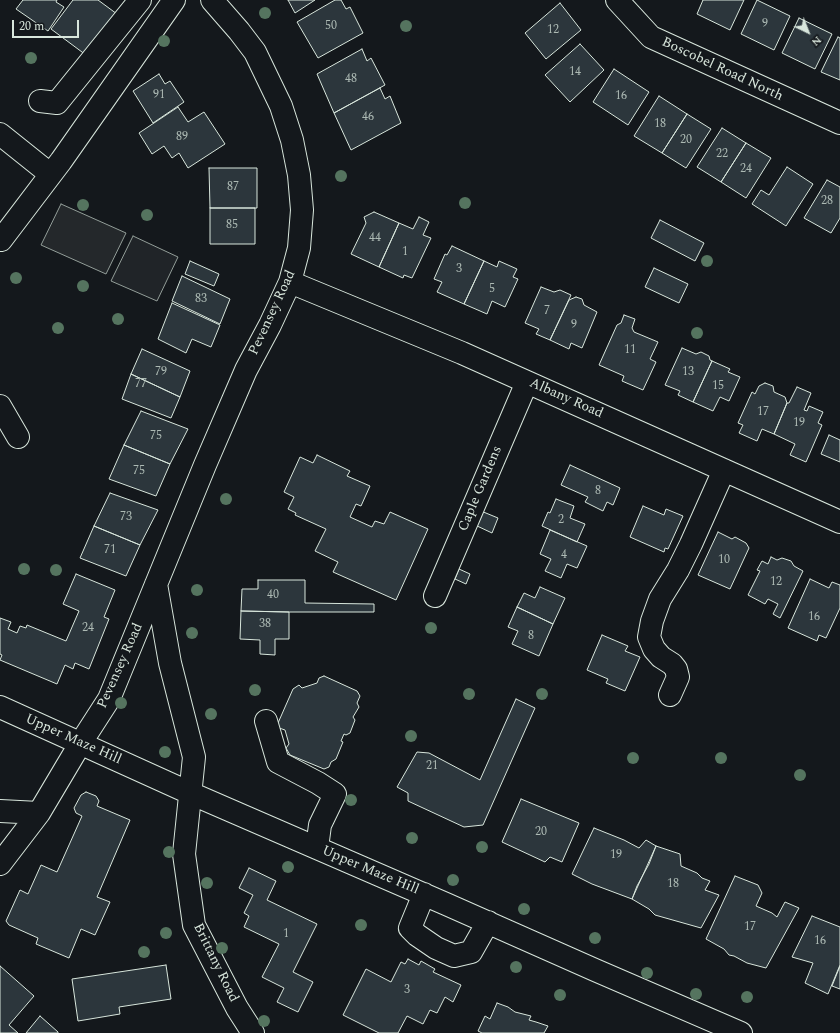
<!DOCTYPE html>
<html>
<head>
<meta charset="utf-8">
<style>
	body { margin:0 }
	#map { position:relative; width:840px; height:1033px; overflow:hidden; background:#14181c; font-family:Spectral,serif }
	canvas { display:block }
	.north { position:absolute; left:788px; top:12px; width:40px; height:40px; -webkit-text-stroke:3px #14181c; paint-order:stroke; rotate:137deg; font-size:11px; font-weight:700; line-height:16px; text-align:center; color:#d8e6dc }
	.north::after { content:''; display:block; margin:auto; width:14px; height:18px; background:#d8e6dc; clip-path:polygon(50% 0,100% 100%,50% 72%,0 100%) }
	.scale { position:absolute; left:12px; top:20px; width:67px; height:18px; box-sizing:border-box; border:2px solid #d8e6dc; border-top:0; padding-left:5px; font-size:12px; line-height:14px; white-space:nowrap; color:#d8e6dc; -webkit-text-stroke:3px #14181c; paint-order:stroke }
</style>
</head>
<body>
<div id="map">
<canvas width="840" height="1033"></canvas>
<div class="north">N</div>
<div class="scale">20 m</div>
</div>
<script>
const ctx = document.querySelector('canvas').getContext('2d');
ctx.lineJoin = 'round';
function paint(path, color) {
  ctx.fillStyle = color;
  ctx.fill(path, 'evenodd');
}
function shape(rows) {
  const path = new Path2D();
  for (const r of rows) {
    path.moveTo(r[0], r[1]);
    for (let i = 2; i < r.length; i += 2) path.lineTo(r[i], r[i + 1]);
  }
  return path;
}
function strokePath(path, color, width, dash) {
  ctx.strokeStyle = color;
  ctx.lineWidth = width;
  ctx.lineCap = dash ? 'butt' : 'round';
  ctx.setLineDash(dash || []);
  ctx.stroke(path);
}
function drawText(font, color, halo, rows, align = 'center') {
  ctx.font = font + ' Spectral,serif';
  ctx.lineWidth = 3;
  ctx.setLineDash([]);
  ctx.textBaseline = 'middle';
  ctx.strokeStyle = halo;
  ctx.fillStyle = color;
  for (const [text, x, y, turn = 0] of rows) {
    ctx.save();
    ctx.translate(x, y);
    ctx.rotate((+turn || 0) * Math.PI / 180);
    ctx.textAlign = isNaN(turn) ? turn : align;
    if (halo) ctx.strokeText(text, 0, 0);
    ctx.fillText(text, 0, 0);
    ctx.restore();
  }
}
const green = shape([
	[133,236,178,257,157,301,111,281,133,236]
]);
paint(green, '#202428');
strokePath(green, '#939e99', 1);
const parking = shape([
	[61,204,126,233,106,274,41,245,61,204]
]);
paint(parking, '#24282b');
strokePath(parking, '#939e99', 1);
const building = shape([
	[23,0,57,0,56,2,64,7,48,31,16,9,23,0],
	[73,0,98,0,117,14,86,55,51,29,73,0],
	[288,0,315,0,295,13,288,0],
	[335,0,341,0,346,9,350,7,363,33,318,58,297,22,335,0],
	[703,0,744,0,730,30,697,14,703,0],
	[757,0,790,16,774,50,741,34,757,0],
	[560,3,581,30,546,59,525,33,560,3],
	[799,18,832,34,815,69,782,53,799,18],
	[838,37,840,38,840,80,821,72,838,37],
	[580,44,604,70,570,102,545,75,580,44],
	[362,49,367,61,371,58,385,85,334,113,317,74,362,49],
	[614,69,649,92,628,125,593,102,614,69],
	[159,74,165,84,170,81,184,102,153,123,133,91,159,74],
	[380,88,385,99,390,96,401,123,351,150,334,113,380,88],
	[659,96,687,114,662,153,634,136,659,96],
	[178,107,188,122,204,112,225,144,188,168,179,153,172,158,164,146,152,154,139,133,178,107],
	[687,114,711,129,686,168,662,153,687,114],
	[722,128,746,143,721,182,697,167,722,128],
	[746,143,771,158,746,198,721,182,746,143],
	[787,167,813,184,786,226,752,204,761,190,769,195,787,167],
	[209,168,257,168,257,208,210,208,209,168],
	[827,180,840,187,840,218,831,233,804,218,827,180],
	[210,208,255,208,255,244,210,244,210,208],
	[374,212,399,223,379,267,351,254,366,223,364,217,374,212],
	[419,217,429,222,423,235,431,238,412,278,404,275,403,278,379,267,399,223,413,229,419,217],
	[660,220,704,243,695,261,651,238,660,220],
	[452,246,484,261,464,304,437,292,442,282,434,279,445,254,447,255,452,246],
	[190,261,219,274,214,286,185,274,190,261],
	[484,261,497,267,499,261,517,269,513,277,518,279,505,307,492,301,487,314,464,304,484,261],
	[654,268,688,284,679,303,645,287,654,268],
	[182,276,230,299,220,324,172,301,182,276],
	[541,287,554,292,560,290,571,295,550,340,536,334,539,329,525,323,541,287],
	[576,297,582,299,584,305,597,312,582,348,571,343,569,349,550,340,569,300,576,297],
	[172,303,220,325,211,347,192,339,186,353,158,339,172,303],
	[624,315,635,319,632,328,634,332,658,342,650,359,656,362,643,390,622,381,624,376,599,365,617,325,621,323,624,315],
	[682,348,696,354,701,352,709,356,710,360,712,361,693,402,678,395,680,391,665,385,682,348],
	[142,349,190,371,180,397,131,374,142,349],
	[712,361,730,369,728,372,740,377,729,401,720,397,713,411,693,402,712,361],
	[131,374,180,397,171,418,122,399,131,374],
	[765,383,773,386,774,392,785,397,787,403,774,434,762,429,757,441,739,433,743,425,738,423,752,392,755,394,759,386,765,383],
	[797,387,811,393,804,410,807,411,809,406,823,412,818,423,822,425,806,462,790,455,795,444,774,434,787,403,789,403,797,387],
	[141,411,188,429,170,464,124,445,141,411],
	[829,435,840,440,840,462,821,454,829,435],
	[124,445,170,464,156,496,109,479,124,445],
	[317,455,350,471,347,476,370,486,361,506,356,504,350,517,372,527,375,521,384,524,390,512,428,529,396,600,333,572,338,562,315,551,326,529,295,515,296,513,288,509,294,497,284,492,300,457,313,463,317,455],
	[570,465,620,488,613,505,607,502,603,511,585,502,588,497,561,485,570,465],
	[110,493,158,510,140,545,94,526,110,493],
	[556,499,574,506,570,518,585,524,577,542,542,526,548,512,550,513,556,499],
	[643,506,664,515,666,509,683,516,668,549,665,548,664,552,630,537,643,506],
	[481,511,498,518,492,533,475,525,481,511],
	[94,526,140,545,126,576,80,558,94,526],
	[550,530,587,546,577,568,567,564,561,578,545,571,551,559,540,554,550,530],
	[718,532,732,539,735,537,746,543,749,548,730,589,698,575,718,532],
	[771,557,777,560,782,558,791,561,794,566,803,571,780,618,773,614,778,604,768,599,765,604,748,595,760,571,757,570,762,561,768,564,771,557],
	[459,569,470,574,466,584,455,579,459,569],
	[76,574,115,590,104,617,109,619,89,669,75,663,73,669,65,665,57,684,0,660,2,655,0,654,0,618,11,622,8,629,17,633,20,626,26,628,27,625,66,641,79,611,63,604,76,574],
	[810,579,829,588,832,582,840,585,840,608,826,638,819,635,817,641,788,628,810,579],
	[258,580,305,580,305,603,374,604,374,612,289,612,241,611,242,589,258,589,258,580],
	[540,587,565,598,553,624,517,607,524,593,535,598,540,587],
	[517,607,553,624,539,656,512,644,518,631,508,627,517,607],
	[241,611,289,612,289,639,275,639,275,655,260,654,260,640,240,639,241,611],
	[602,635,628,646,625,651,640,657,625,691,606,683,608,679,587,670,602,635],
	[324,676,357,691,360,696,357,703,359,707,353,717,355,720,350,733,346,735,344,734,341,741,343,742,336,759,331,762,329,767,324,769,290,755,286,748,289,744,285,730,279,728,278,723,293,689,299,685,302,688,317,683,319,678,324,676],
	[516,699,535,708,483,825,464,827,408,801,408,793,397,787,417,752,429,753,480,780,516,699],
	[86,792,96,796,99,801,97,806,130,820,97,897,110,902,95,935,81,929,69,958,36,944,38,938,9,925,6,921,20,890,28,894,41,865,57,872,82,816,76,813,74,808,81,795,86,792],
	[521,799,579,823,562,862,550,857,545,862,502,842,521,799],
	[594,828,624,840,639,848,646,840,656,846,649,864,637,886,632,899,592,884,572,874,594,828],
	[656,846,680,854,681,866,697,873,702,878,710,881,705,890,719,895,701,928,655,915,649,909,632,899,656,846],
	[249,868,276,881,267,900,317,924,293,972,313,982,298,1012,277,1002,284,988,262,977,279,944,244,927,249,916,244,913,253,895,239,888,249,868],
	[735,876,758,885,762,893,756,906,772,913,777,917,785,902,799,908,766,968,747,963,734,956,729,955,724,949,706,939,735,876],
	[812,916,840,927,840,965,828,994,805,983,813,963,792,957,812,916],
	[408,959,419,965,421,961,435,969,433,972,461,985,453,1002,445,997,437,1013,430,1010,423,1024,407,1016,398,1033,379,1033,343,1015,366,969,391,982,401,962,405,964,408,959],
	[166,965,171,999,119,1007,120,1014,78,1021,72,979,166,965],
	[0,966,34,996,9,1025,18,1033,0,1033,0,966],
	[840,966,840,989,832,986,840,966],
	[497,1003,508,1007,515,1012,531,1016,529,1020,536,1022,548,1026,544,1033,482,1033,478,1031,485,1016,490,1019,497,1003],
	[40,1016,58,1032,58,1033,26,1033,40,1016]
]);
paint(building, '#2c363c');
strokePath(building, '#d8e6dc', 1);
const minor = shape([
	[617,0,651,37,840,123],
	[40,101,57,103,140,0],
	[0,134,50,174],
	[1,240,61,161,174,0],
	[290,282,462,353,840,522],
	[0,406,18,437],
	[156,584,170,663,194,757,184,854,194,925,237,1008,253,1033],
	[435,596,527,382],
	[670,695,678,677,676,669,672,664,661,657,654,649,649,637,652,621,660,599,678,570,691,544,724,470],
	[0,707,190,793,446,904,595,970,741,1033],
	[266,721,278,762,318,783,335,794,320,825,317,848],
	[0,811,39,813],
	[0,864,39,813,80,744,109,699,205,465,246,370,270,325,290,282,299,248,302,210,299,175,292,140,281,106,255,52,239,31,212,0],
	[424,894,410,928,417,935,436,948,454,956,471,952,488,922]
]);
strokePath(minor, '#d8e6dc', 24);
strokePath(minor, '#14181c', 22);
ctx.fillStyle = '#55745f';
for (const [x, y] of [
	[265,13],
	[406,26],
	[164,41],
	[31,58],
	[341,176],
	[465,203],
	[83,205],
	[147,215],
	[707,261],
	[16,278],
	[83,286],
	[118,319],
	[58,328],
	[697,333],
	[226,499],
	[24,569],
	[56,570],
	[197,590],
	[431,628],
	[192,633],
	[255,690],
	[469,694],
	[542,694],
	[121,703],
	[211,714],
	[411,736],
	[165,752],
	[633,758],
	[721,758],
	[800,775],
	[351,800],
	[412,838],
	[482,847],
	[169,852],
	[288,867],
	[453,880],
	[207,883],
	[524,909],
	[361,925],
	[166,933],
	[595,938],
	[222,948],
	[144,952],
	[516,967],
	[647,973],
	[696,994],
	[560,995],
	[747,997],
	[264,1021]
]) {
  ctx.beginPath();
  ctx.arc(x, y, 6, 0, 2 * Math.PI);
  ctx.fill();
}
drawText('12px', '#adbab4', null, [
	["9",765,25],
	["50",331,27],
	["12",553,31],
	["14",575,73],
	["48",351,80],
	["91",159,96],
	["16",621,97],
	["46",368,118],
	["18",660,125],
	["89",182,138],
	["20",686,141],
	["22",722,155],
	["24",746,170],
	["87",233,188],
	["28",827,202],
	["85",232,226],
	["44",375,239],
	["1",405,253],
	["3",459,270],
	["5",492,290],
	["83",201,300],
	["7",547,312],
	["9",574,326],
	["11",630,351],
	["79",161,373],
	["13",688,373],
	["77",141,385],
	["15",718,387],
	["17",763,413],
	["19",799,424],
	["75",156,437],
	["75",139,472],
	["8",598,492],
	["73",126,518],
	["2",561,521],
	["71",110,551],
	["4",564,556],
	["10",724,561],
	["12",776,583],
	["40",273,596],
	["16",814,618],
	["38",265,625],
	["24",88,629],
	["8",531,637],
	["21",432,767],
	["20",541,833],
	["19",616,856],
	["18",673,885],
	["17",750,928],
	["1",286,935],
	["16",820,942],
	["3",407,991]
]);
drawText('14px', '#d8e6dc', '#14181c', [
	["Boscobel Road North",722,70,25],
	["Pevensey Road",273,313,-65],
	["Albany Road",566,399,24],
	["Caple Gardens",481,489,-67],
	["Pevensey Road",121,666,-66],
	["Upper Maze Hill",73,740,24],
	["Upper Maze Hill",370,871,23],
	["Brittany Road",215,963,64]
]);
</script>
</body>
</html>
